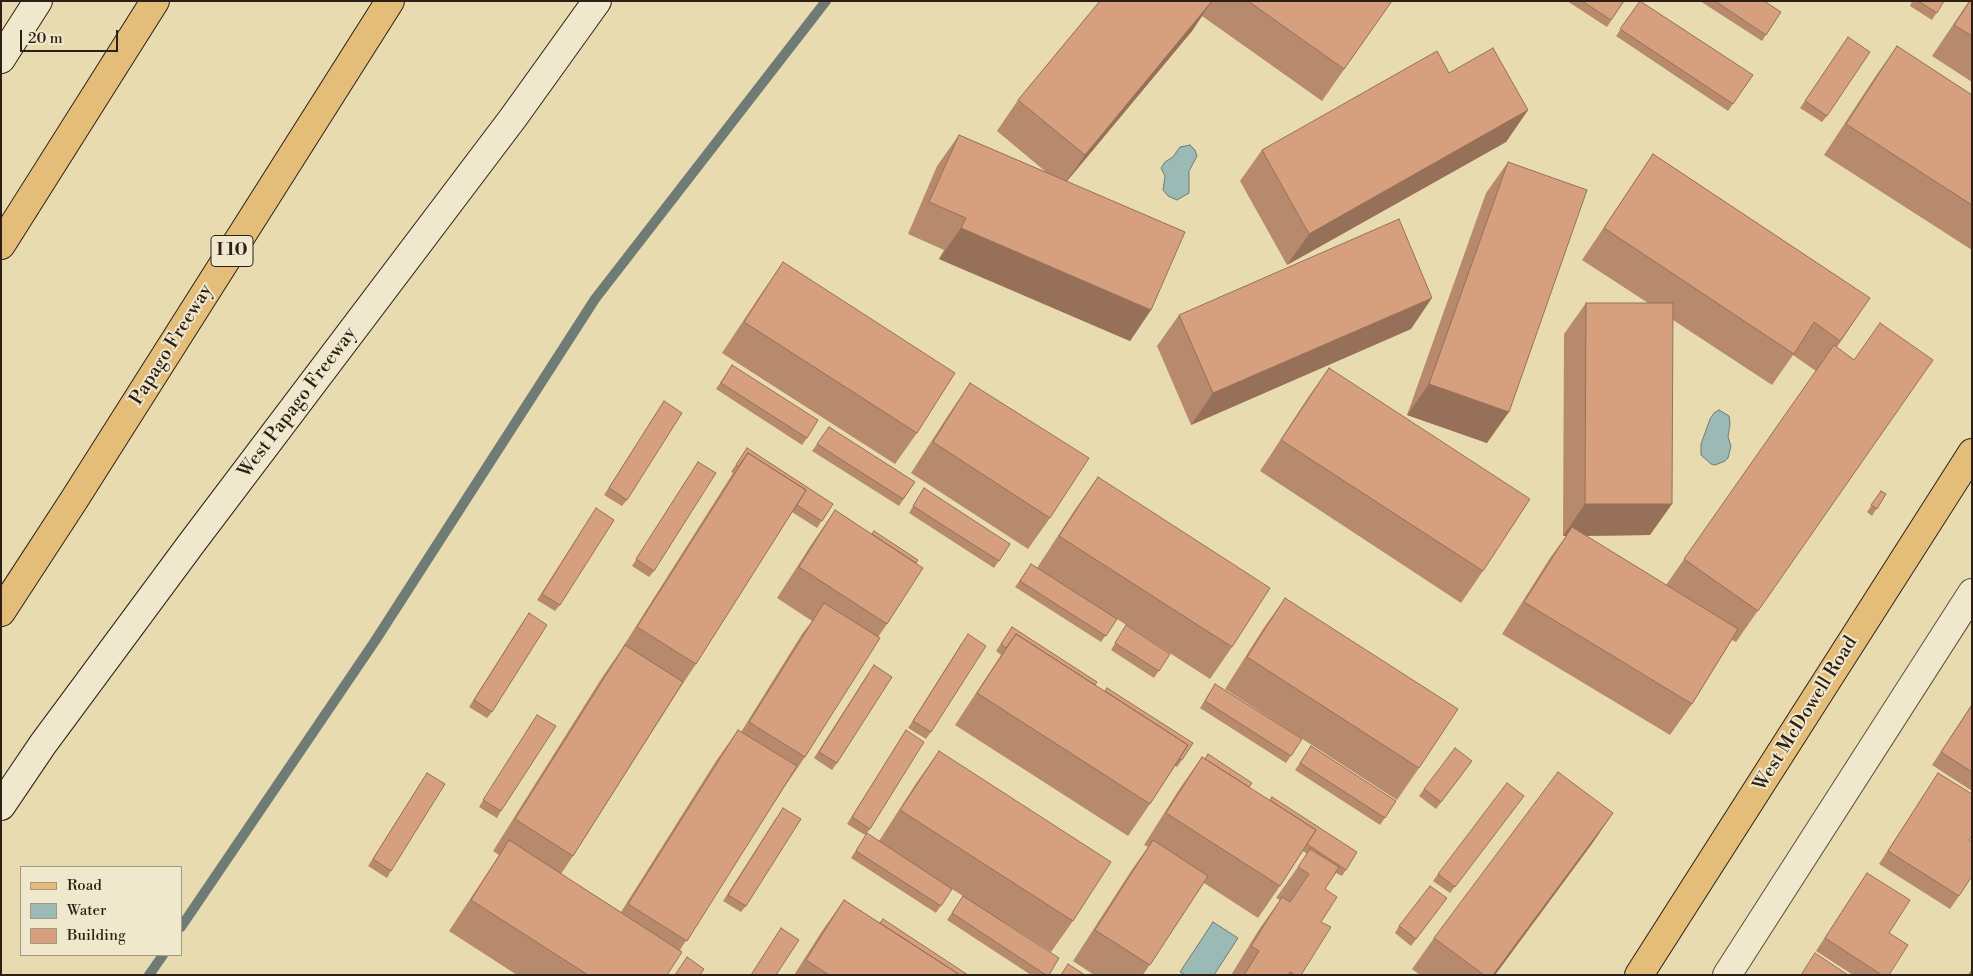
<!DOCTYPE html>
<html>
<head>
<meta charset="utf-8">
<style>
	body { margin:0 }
	#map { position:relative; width:1973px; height:976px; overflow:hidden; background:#e8dbb0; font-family:"Libre Bodoni",serif }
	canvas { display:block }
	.frame { position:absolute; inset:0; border:2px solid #2d1f16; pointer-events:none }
	.legend { position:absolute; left:20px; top:866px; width:162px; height:90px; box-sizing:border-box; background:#f0e8cc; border:1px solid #a29883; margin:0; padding:6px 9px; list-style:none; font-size:15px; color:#2d1f16 }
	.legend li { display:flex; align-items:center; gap:10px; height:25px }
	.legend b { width:25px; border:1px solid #a29883 }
	.scale { position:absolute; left:20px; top:30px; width:98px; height:22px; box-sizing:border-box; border:2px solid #2d1f16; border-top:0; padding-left:6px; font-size:15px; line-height:18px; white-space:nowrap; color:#2d1f16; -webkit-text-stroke:4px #f0e8cc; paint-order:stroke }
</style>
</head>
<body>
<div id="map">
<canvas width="1973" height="976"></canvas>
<div class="frame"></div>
<ul class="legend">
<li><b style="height:6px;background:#e4be78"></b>Road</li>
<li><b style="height:14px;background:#9bb9b5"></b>Water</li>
<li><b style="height:14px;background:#d6a07f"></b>Building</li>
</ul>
<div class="scale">20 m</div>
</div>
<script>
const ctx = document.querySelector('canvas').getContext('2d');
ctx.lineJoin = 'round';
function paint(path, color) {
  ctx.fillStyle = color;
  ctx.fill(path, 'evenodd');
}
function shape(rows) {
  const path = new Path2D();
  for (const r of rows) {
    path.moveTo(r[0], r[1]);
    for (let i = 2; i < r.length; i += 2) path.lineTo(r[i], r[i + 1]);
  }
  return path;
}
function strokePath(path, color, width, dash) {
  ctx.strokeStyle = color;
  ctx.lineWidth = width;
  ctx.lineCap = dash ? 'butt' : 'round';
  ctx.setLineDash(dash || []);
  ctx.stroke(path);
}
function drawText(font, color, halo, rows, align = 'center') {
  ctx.font = font + ' "Libre Bodoni",serif';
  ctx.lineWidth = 4;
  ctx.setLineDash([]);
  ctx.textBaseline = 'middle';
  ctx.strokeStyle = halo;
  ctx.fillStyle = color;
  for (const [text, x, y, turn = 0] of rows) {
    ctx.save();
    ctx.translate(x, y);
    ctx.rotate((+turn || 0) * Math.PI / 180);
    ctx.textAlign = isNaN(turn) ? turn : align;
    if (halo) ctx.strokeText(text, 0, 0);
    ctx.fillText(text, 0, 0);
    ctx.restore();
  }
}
const water = shape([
	[1190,145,1195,150,1197,156,1189,171,1189,193,1177,200,1168,196,1163,190,1165,176,1161,168,1165,162,1173,157,1180,147,1190,145],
	[1719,410,1729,416,1730,424,1728,437,1731,446,1728,458,1725,461,1715,465,1711,464,1701,455,1701,444,1710,419,1714,413,1719,410],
	[1213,922,1238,938,1214,975,1185,975,1180,972,1213,922]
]);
paint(water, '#9bb9b5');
strokePath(water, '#6f7b75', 1);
strokePath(shape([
	[181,927,375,641,595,299,826,1],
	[149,975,163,955]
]), '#6f7b75', 10);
const street = shape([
	[1727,975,1972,593]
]);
const secondary = shape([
	[1,59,38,1],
	[1,806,43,744,191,544,513,118,597,1]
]);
const primary = shape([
	[1639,975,1972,453]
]);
const highway = shape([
	[1,245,155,1],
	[1,612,74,500,390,1]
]);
strokePath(street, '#5c4e3c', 30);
strokePath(secondary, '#2d1f16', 30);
strokePath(primary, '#2d1f16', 30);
strokePath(highway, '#2d1f16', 30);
strokePath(street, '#f0e8cc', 28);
strokePath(secondary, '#f0e8cc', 28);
strokePath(primary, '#e4be78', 28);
strokePath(highway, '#e4be78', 28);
paint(shape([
	[1100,1,1392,1,1322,101,1202,16,1192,31,1067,181,1151,310,1130,341,939,259,944,250,908,234,937,166,959,135,1046,172,997,131,1018,100],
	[1567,1,1624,1,1607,27],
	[1640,1,1753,75,1728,111,1616,36],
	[1700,1,1764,1,1781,12,1762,41],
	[1912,1,1944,1,1932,20,1910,6],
	[1969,1,1972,1,1972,82,1932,56],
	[1848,37,1827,116,1822,122,1800,108],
	[1897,46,1972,95,1972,250,1824,155,1875,77],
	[1449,73,1528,110,1506,142,1287,265,1240,181,1262,150],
	[1653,154,1870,298,1837,347,1854,360,1933,360,1736,642,1732,640,1692,704,1670,735,1502,634,1550,558,1566,536,1563,536,1564,334,1586,303,1648,303,1582,260],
	[1673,320,1772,385,1793,355,1816,371,1666,585,1586,536,1650,535],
	[1508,162,1487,443,1407,415,1486,193],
	[783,262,917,433,895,464,722,353,761,294],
	[1179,315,1411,329,1191,425,1157,346],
	[732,365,807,438,802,445,716,389],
	[1329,368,1483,571,1461,603,1260,471,1307,399],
	[970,383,1050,518,1028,549,911,473,949,414],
	[664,401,627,500,622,506,604,495],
	[829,427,915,482,899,506,812,451],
	[747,448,833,504,817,528,792,512,696,664,680,688,573,856,561,874,621,912,716,761,738,730,741,732,802,634,812,621,777,598,813,542,835,510,916,563,887,624,878,637,805,757,783,789,680,950,667,975,517,975,449,931,488,872,499,855,493,851,603,676,619,653,733,473,731,472],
	[698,462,654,571,649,577,632,566],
	[1098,477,1232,647,1210,679,1117,619,1101,642,1015,587,1031,564,1037,568,1076,508],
	[924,488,1010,544,994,568,909,513],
	[1881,491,1886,494,1872,516,1867,512],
	[596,508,560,605,555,611,537,600],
	[1285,598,1419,768,1397,800,1225,689,1263,629],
	[524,620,492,712,487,718,469,707],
	[1126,625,1170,654,1154,678,1111,650],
	[1012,627,1095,685,1182,760,1177,767,1175,766,1150,804,1128,836,955,725,1001,655,996,651],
	[963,641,931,732,926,739,908,728],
	[869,672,837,763,832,770,814,758],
	[1215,684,1302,739,1286,763,1200,708],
	[1972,704,1972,791,1932,765],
	[533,721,501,811,497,818,479,807],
	[906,730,870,829,865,835,847,824],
	[1311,746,1396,801,1380,825,1295,770],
	[939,751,1073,921,1051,952,1007,924,1049,975,1031,975,947,920,963,896,914,865,952,889,936,913,851,858,867,833,879,841,917,782],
	[1202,757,1249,787,1346,870,1342,876,1336,873,1325,889,1321,922,1301,975,1231,975,1260,928,1280,900,1276,898,1307,854,1303,851,1280,886,1258,918,1204,883,1143,975,1094,975,1073,961,1131,871,1148,847,1144,845,1180,788],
	[1472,761,1436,809,1419,796,1424,789],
	[427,773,391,871,387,878,368,866],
	[1938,773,1969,840,1959,896,1950,909,1879,864],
	[1519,802,1450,893,1433,881,1438,874],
	[1613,813,1591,845,1495,975,1420,975,1412,969,1434,938],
	[778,815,746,906,741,912,723,901],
	[1867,873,1889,933,1889,975,1853,975,1816,951],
	[1447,898,1411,946,1395,933,1399,926],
	[844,900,880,923,968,975,794,975,822,931]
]), '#b88a6d');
paint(shape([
	[1212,1,1192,31,1063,186,1085,155],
	[1528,110,1506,142,1287,265,1309,234],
	[961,228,1151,310,1130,341,939,259],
	[1432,298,1411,329,1191,425,1213,393],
	[1429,384,1509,412,1487,443,1407,415],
	[1585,504,1672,504,1650,535,1567,536,1572,527,1566,536,1563,536],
	[1613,813,1591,845,1495,975,1493,975]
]), '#967059');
const building = shape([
	[1100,1,1212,1,1085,155,1018,100,1100,1],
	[1248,1,1392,1,1344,69,1248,1],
	[1582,1,1624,1,1611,20,1582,1],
	[1640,1,1753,75,1733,104,1620,29,1640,1],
	[1715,1,1764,1,1781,12,1766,35,1715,1],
	[1918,1,1944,1,1937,13,1918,1],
	[1970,1,1972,1,1972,36,1954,25,1970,1],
	[1848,37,1870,52,1827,116,1805,101,1848,37],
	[1897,46,1972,95,1972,205,1846,124,1897,46],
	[1493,48,1528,110,1309,234,1262,150,1437,51,1449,73,1493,48],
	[959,135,1185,232,1151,310,961,228,966,218,929,202,959,135],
	[1653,154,1870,298,1840,341,1814,322,1794,354,1604,228,1653,154],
	[1508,162,1587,190,1509,412,1429,384,1508,162],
	[1399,219,1432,298,1213,393,1179,315,1399,219],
	[783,262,955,373,917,433,744,322,783,262],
	[1586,303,1673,303,1672,504,1585,504,1586,303],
	[1880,323,1933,360,1758,611,1684,559,1834,345,1854,360,1880,323],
	[732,365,818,420,807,438,721,383,732,365],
	[1329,368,1530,499,1483,571,1281,440,1329,368],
	[970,383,1089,458,1050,518,933,442,970,383],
	[664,401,682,413,627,500,609,488,664,401],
	[829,427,915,482,903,499,817,444,829,427],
	[747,448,833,504,822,521,797,505,806,490,748,453,738,467,736,465,747,448],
	[748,453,806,490,696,664,637,627,748,453],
	[698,462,716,473,654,571,636,559,698,462],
	[1098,477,1270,588,1232,647,1059,536,1098,477],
	[924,488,1010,544,999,561,913,506,924,488],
	[1881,491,1886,494,1877,509,1871,505,1881,491],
	[596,508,614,520,560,605,542,594,596,508],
	[835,510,923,568,887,624,799,567,835,510],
	[1572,527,1738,629,1692,704,1524,602,1572,527],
	[874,531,918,560,916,563,872,534,874,531],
	[1031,564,1117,619,1106,636,1020,581,1031,564],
	[1285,598,1458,709,1419,768,1247,657,1285,598],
	[824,603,880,638,805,757,749,722,824,603],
	[529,613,547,625,492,712,474,700,529,613],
	[1126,625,1170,654,1159,671,1115,643,1126,625],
	[1012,627,1097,682,1095,685,1016,634,1006,648,1001,644,1012,627],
	[968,634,986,646,931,732,913,721,968,634],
	[1016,634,1188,745,1150,804,977,693,1016,634],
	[625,645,683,682,573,856,515,819,625,645],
	[874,665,892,677,837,763,819,752,874,665],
	[1215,684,1302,739,1291,756,1205,701,1215,684],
	[1107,688,1193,743,1182,760,1179,759,1188,745,1105,691,1107,688],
	[1972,705,1972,772,1941,752,1972,705],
	[537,715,556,726,501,811,483,800,537,715],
	[738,730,797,766,687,941,628,904,738,730],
	[906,730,924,742,870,829,852,817,906,730],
	[1311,746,1396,801,1385,818,1300,763,1311,746],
	[1455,748,1472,761,1441,802,1424,789,1455,748],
	[939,751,1111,862,1073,921,900,810,939,751],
	[1208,754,1252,783,1249,787,1205,759,1208,754],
	[1202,757,1316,830,1280,886,1166,813,1202,757],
	[1558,772,1613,813,1493,975,1484,975,1434,938,1558,772],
	[427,773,445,784,391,871,373,859,427,773],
	[1938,773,1972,794,1972,836,1969,840,1972,842,1972,876,1959,896,1888,851,1938,773],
	[1507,783,1524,796,1455,887,1438,874,1507,783],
	[1272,797,1357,852,1346,870,1307,844,1316,830,1270,800,1272,797],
	[783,808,801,819,746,906,728,895,783,808],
	[867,833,952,889,941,906,856,851,867,833],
	[509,840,682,952,667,975,588,975,471,900,509,840],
	[1153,840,1208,876,1150,965,1095,930,1153,840],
	[1310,849,1339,867,1325,889,1337,897,1321,922,1331,927,1301,975,1295,975,1290,972,1288,975,1244,975,1259,951,1251,946,1282,897,1290,902,1309,874,1298,867,1310,849],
	[1867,873,1910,900,1889,933,1908,945,1889,975,1882,975,1825,938,1867,873],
	[1430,886,1447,898,1416,939,1399,926,1430,886],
	[963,896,1059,958,1049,975,1046,975,952,913,963,896],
	[844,900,960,975,829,975,806,960,844,900],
	[883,919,968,975,960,975,880,923,883,919],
	[781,928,799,940,776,975,751,975,781,928],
	[1815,953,1848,975,1801,975,1815,953],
	[687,957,704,969,700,975,675,975,687,957],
	[1068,964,1085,975,1061,975,1068,964],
	[1972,970,1972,975,1968,975,1972,970]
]);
paint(building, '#d6a07f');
strokePath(building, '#967059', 1);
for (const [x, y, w] of [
	[232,251,42]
]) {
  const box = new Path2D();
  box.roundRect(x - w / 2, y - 15.5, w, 31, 4);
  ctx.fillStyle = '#f0e8cc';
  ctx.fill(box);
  strokePath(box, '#2d1f16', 1);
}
drawText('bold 18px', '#2d1f16', null, [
	["I 10",232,251]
]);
drawText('19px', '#2d1f16', '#f0e8cc', [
	["Papago Freeway",172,345,-58],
	["West Papago Freeway",298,403,-53],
	["West McDowell Road",1806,714,-58]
]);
</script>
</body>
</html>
